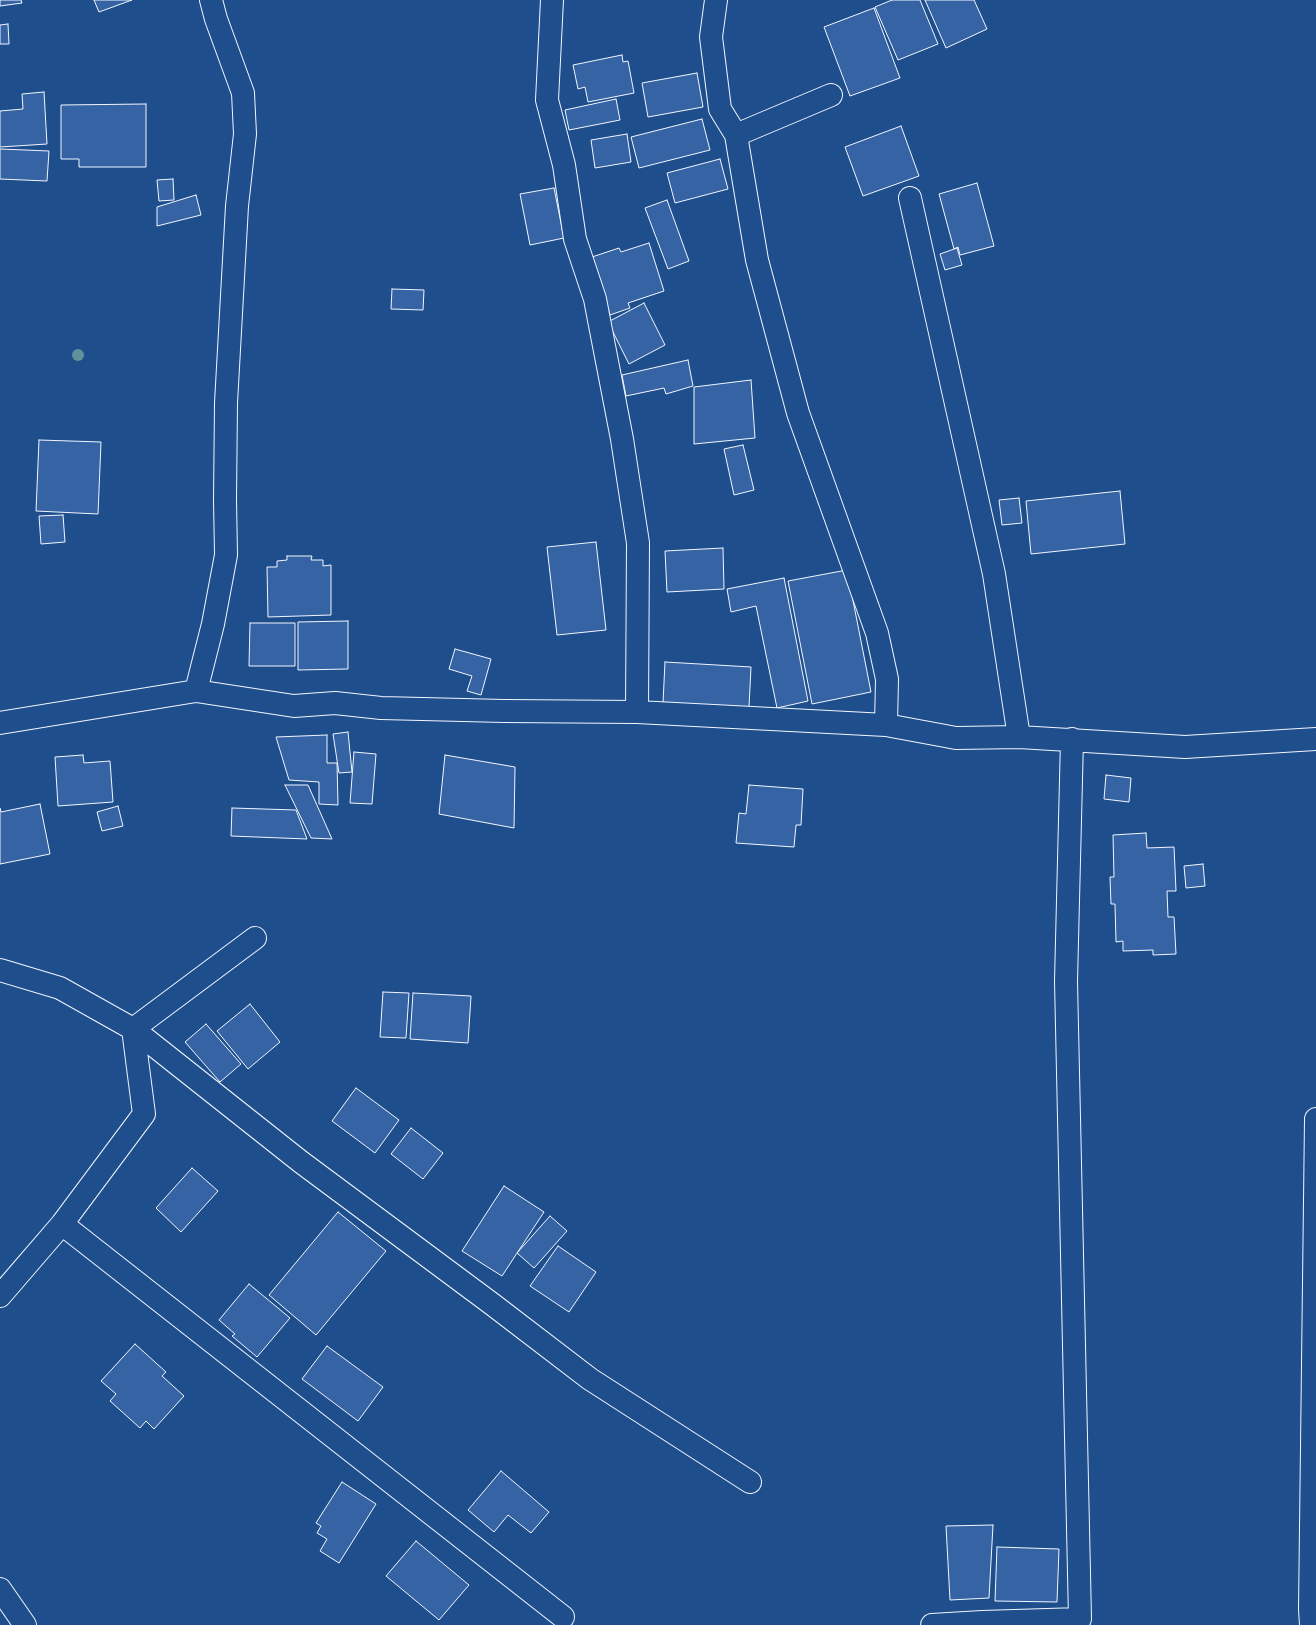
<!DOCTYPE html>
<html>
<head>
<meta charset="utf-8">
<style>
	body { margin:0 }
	canvas { display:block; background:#1f4e8c }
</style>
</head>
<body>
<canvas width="1316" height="1625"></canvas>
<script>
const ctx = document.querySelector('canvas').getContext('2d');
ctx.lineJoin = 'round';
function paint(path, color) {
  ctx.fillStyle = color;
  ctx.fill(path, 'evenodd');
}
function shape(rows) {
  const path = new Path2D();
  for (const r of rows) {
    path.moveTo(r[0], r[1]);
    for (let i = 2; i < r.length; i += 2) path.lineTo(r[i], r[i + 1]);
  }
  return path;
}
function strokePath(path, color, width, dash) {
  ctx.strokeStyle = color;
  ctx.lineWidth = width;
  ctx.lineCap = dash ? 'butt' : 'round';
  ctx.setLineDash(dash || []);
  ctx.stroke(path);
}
const building = shape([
	[0,0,21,0,22,3,0,6,0,0],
	[94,0,132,0,99,12,94,0],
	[892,0,920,0,938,44,898,60,875,7,892,0],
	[925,0,974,0,987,29,946,48,925,0],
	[874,8,900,78,850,96,824,27,874,8],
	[8,24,9,44,0,44,0,25,8,24],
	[622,55,623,62,628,61,634,93,588,102,585,87,578,89,573,65,622,55],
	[697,73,703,107,648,117,642,83,697,73],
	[44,92,47,144,0,147,0,111,23,109,22,94,44,92],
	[616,99,620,120,569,130,565,110,616,99],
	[146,104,146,167,79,167,79,159,61,159,61,105,146,104],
	[702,119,710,150,639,168,631,137,702,119],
	[901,126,919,176,863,196,845,147,901,126],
	[627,134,631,162,595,168,591,140,627,134],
	[0,149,49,151,47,181,0,179,0,149],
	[720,159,728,189,675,203,667,173,720,159],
	[173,179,174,200,159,201,157,180,173,179],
	[977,183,994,246,960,255,958,247,954,249,939,194,977,183],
	[554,188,564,238,530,245,520,194,554,188],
	[196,195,201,215,157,226,157,207,196,195],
	[667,200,689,261,668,269,645,208,667,200],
	[649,243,664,291,628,303,630,308,610,315,592,257,619,248,621,252,649,243],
	[957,248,962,265,945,270,940,254,957,248],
	[392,289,424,290,423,310,391,309,392,289],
	[644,303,665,345,629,364,608,322,644,303],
	[688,360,693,386,666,394,664,388,626,396,622,375,688,360],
	[751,380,755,438,694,444,694,387,751,380],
	[39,440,101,442,98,514,36,511,39,440],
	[743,445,754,490,734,495,724,449,743,445],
	[1120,491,1125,544,1031,554,1026,501,1120,491],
	[1019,498,1022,523,1002,525,999,500,1019,498],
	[63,515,65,542,41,544,39,516,63,515],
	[596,542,606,630,557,635,547,547,596,542],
	[723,548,724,589,667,592,665,551,723,548],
	[287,556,312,556,311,560,323,560,323,566,331,565,331,615,268,617,267,567,277,567,277,561,287,560,287,556],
	[847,570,871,692,812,704,788,581,847,570],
	[784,578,808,701,777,708,756,606,731,612,727,589,784,578],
	[348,621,348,669,298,670,298,622,348,621],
	[250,623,295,623,295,666,249,666,250,623],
	[455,649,491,659,481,695,467,691,472,676,449,669,455,649],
	[665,662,751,667,749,707,663,703,665,662],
	[348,732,352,772,339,773,333,734,348,732],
	[327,735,327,763,337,763,338,805,319,804,319,782,289,780,276,737,327,735],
	[354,752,376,754,372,804,350,803,354,752],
	[83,755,84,763,110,761,113,802,58,806,55,757,83,755],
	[445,755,515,767,514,828,439,814,445,755],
	[1106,775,1131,778,1129,802,1104,799,1106,775],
	[285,785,308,785,332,839,311,838,285,785],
	[749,785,803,789,801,825,796,825,794,847,736,843,739,813,746,814,749,785],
	[40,804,50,854,0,864,0,808,1,812,40,804],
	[118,806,123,826,102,831,97,812,118,806],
	[232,808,296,810,307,839,231,836,232,808],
	[1146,833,1147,848,1174,847,1176,891,1167,891,1168,917,1174,917,1176,954,1153,955,1153,950,1123,951,1123,941,1116,942,1115,904,1111,904,1110,877,1114,877,1113,835,1146,833],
	[1203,864,1205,886,1186,888,1184,866,1203,864],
	[383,992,409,993,406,1038,380,1037,383,992],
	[413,993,471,996,468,1043,410,1039,413,993],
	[250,1004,280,1042,248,1069,217,1031,250,1004],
	[206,1024,241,1064,220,1082,185,1042,206,1024],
	[356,1088,399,1120,375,1153,332,1121,356,1088],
	[411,1128,443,1153,423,1179,391,1154,411,1128],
	[192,1168,218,1191,181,1232,156,1208,192,1168],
	[504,1186,544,1212,502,1276,462,1251,504,1186],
	[338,1212,386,1251,316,1335,269,1295,338,1212],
	[550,1216,567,1231,534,1268,517,1253,550,1216],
	[558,1246,596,1272,569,1312,530,1286,558,1246],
	[249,1284,290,1318,257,1357,232,1336,235,1334,219,1320,249,1284],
	[135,1344,166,1372,162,1376,184,1396,154,1429,146,1421,140,1428,110,1401,116,1394,101,1381,135,1344],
	[327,1346,383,1387,358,1421,302,1379,327,1346],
	[501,1471,549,1512,531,1533,508,1515,494,1532,468,1510,501,1471],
	[342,1482,376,1504,339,1563,320,1551,327,1539,317,1533,321,1526,316,1523,342,1482],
	[993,1525,989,1598,950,1600,946,1526,993,1525],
	[416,1541,469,1585,439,1620,386,1576,416,1541],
	[997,1547,1059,1549,1057,1602,995,1601,997,1547]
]);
paint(building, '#3563a3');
strokePath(building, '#f2f6ff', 1);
const minor = shape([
	[552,0,547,100,564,165,575,239,595,299,599,320,622,439,638,543,637,712],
	[716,0,711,37,720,109,736,135,757,260,798,413,877,633,887,679,886,725],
	[736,135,831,95],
	[910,198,994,574,1019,737],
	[196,691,213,624,226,555,225,500,226,403,237,206,245,134,243,93,216,19,211,0],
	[0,723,196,691,294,706,335,703,381,708,504,711,637,712,886,725,956,738,1019,737,1185,747,1316,739],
	[0,970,60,988,133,1029,255,938],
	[62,1224,563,1617],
	[0,1296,62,1224,144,1114,133,1029,301,1162,492,1304,590,1379,750,1482],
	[0,1589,25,1625],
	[932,1625,982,1622,1080,1619,1066,981,1072,739],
	[1311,1625,1310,1609,1316,1119]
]);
strokePath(minor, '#f2f6ff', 24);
strokePath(minor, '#1f4e8c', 22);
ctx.fillStyle = '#61919a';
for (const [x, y] of [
	[78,355]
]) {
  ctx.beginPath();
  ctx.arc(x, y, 6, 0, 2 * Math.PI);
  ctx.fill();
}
</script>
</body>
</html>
